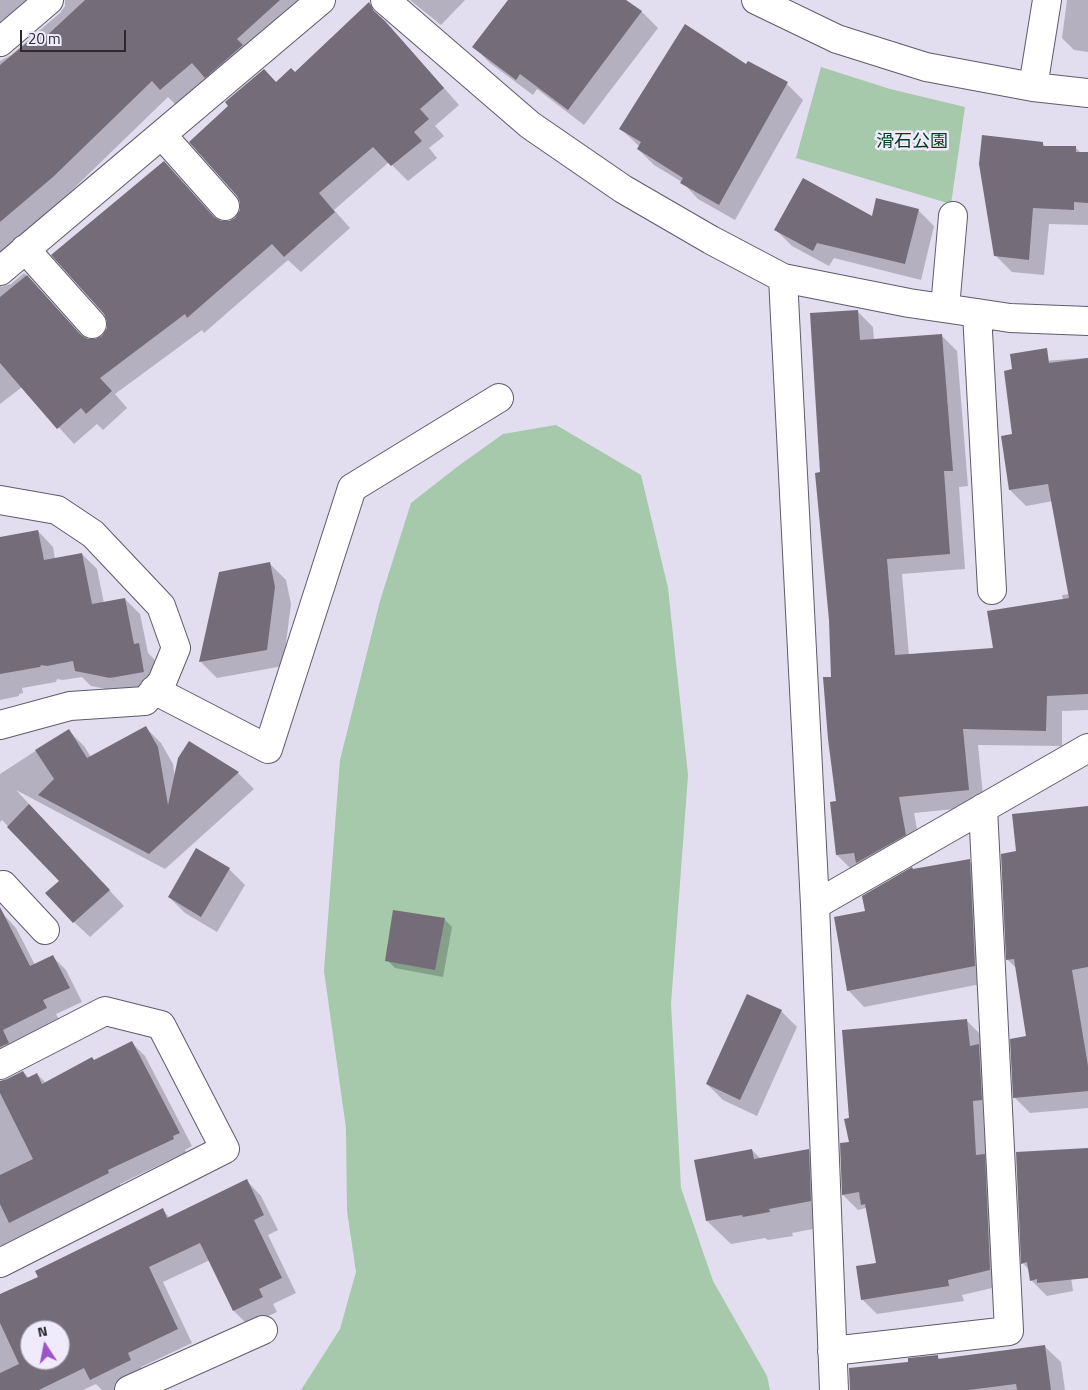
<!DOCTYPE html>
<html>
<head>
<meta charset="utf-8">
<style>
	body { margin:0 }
	#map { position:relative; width:1088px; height:1390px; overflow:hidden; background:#e2ddef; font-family:"Titillium Web",sans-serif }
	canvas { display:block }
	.north { position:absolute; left:20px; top:1320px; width:50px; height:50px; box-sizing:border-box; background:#efeafc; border:1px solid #a19daa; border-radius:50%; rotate:349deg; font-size:14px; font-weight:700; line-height:20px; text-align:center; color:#2b292f }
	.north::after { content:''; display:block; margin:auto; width:18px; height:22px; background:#9c55c8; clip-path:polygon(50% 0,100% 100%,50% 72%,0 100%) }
	.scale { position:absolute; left:20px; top:30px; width:106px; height:22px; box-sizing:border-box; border:2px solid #2b292f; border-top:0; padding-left:6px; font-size:15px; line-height:18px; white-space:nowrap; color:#2b292f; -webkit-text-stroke:4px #efeafc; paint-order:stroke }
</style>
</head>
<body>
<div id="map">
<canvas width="1088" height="1390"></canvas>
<div class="north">N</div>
<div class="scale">20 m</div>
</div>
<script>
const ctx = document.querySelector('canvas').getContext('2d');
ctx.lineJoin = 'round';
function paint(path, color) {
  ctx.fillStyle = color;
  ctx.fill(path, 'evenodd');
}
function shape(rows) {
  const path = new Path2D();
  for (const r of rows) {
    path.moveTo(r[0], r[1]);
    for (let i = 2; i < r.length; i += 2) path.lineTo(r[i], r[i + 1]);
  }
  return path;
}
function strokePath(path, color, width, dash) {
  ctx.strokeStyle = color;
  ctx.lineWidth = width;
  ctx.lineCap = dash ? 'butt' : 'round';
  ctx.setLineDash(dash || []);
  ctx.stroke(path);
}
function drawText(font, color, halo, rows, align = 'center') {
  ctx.font = font + ' "Titillium Web","Noto Sans JP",sans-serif';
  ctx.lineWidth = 5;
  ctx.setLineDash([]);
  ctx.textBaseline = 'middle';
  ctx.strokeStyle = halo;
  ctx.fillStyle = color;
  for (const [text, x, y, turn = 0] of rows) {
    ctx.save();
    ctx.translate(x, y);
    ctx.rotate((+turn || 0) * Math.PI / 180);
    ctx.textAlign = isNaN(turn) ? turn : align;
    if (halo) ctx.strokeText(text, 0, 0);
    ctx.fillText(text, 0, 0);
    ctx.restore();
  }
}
paint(shape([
	[821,67,890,89,965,107,951,204,796,158],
	[556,425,641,475,668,588,688,775,671,1004,681,1188,713,1281,767,1376,770,1390,301,1390,340,1329,356,1272,347,1211,346,1128,324,971,340,760,380,601,411,503,457,467,503,434]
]), '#a6c8ab');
paint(shape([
	[0,0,298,0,290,8,296,16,177,106,168,97,69,193,7,246,22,261,1,283,1,287,11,284,24,273,84,338,95,341,103,337,180,179,217,220,220,222,229,222,236,219,241,211,276,83,296,74,385,22,401,39,459,105,435,126,444,136,429,148,437,158,408,181,389,162,334,210,350,228,301,272,288,260,204,333,202,330,115,394,127,408,103,430,97,424,74,444,22,387,0,404,0,61,11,55,60,13,65,6,65,0,55,4,0,51],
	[410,0,465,0,441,25],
	[510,0,624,0,642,12,658,28,584,125,537,89,533,95,490,63,474,47],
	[1067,0,1088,0,1088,52,1074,50,1062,38],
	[746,66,787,84,803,100,735,220,698,199,682,182,654,165,638,149,640,147,620,128],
	[1042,143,1046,147,1075,147,1082,154,1088,154,1088,225,1049,224,1044,275,1012,272,995,255],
	[918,210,934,226,921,280,834,258,829,266,792,246,776,230,873,218],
	[857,311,873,327,874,340,941,335,957,351,968,486,959,487,965,569,902,574,909,656,995,649,1063,600,1062,595,1069,594,1053,501,1026,506,1010,490,1013,435,1013,363,1088,358,1088,710,1062,711,1062,746,978,745,984,806,914,813,921,851,853,871,837,855,838,802,833,678,821,473],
	[38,531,53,547,55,559,82,554,97,569,104,603,125,599,140,614,148,653,154,659,159,687,126,693,91,686,82,677,63,680,57,679,56,682,22,688,23,693,19,694,19,696,0,700,0,538],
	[270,564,286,580,291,604,283,666,217,678,201,662,220,573],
	[145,727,161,743,173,764,175,778,190,743,238,773,254,789,165,869,16,790,124,906,90,937,74,922,61,881,2,820,0,822,0,774,68,730,84,746,91,757],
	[1088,807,1088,1108,1030,1113,1014,1097,1027,1037,1017,969,1007,959,1017,852],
	[969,860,986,876,991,982,864,1007,848,990,867,912,913,870],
	[229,869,245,885,217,932,185,913,169,897],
	[3,914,16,928,35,965,53,957,66,970,82,1002,56,1014,60,1022,0,1070,0,916],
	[444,919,452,927,443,977,395,968,387,960],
	[781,1011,797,1027,757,1116,723,1100,707,1084],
	[967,1021,982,1036,1005,1285,962,1295,964,1301,877,1314,862,1299,878,1264,866,1208,858,1210,843,1195,841,1144,850,1143,851,1119],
	[132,1043,145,1056,192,1146,185,1150,186,1152,120,1184,121,1186,0,1247,0,1082,8,1080,23,1072,29,1078,37,1074,46,1083],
	[1088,1149,1088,1267,1070,1271,1073,1291,1047,1296,1031,1280,1029,1270,1023,1263],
	[752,1150,761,1159,808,1150,832,1174,834,1225,792,1233,793,1236,768,1240,765,1238,731,1244,707,1221],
	[247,1181,261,1196,278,1230,268,1235,296,1293,273,1304,277,1312,248,1325,234,1311,210,1260,163,1282,192,1343,141,1367,145,1375,113,1390,102,1390,96,1384,83,1390,0,1390,0,1296,40,1277,163,1210,170,1218],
	[30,1330,60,1330,60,1360,30,1360],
	[1044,1346,1061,1362,1065,1390,859,1390,910,1363,937,1356,941,1360]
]), '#0003');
paint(shape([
	[85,0,280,0,237,39,243,45,205,78,192,63,160,90,152,81,53,177,0,222,0,65,36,35,41,41],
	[508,0,626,0,642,11,568,110,520,74,516,80,472,47],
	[369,2,374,11,385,21,444,88,420,109,429,119,414,132,422,141,391,166,373,147,319,193,335,212,284,257,272,244,187,318,185,314,100,378,112,391,86,414,81,408,57,429,0,363,0,297,27,275,81,335,88,339,95,339,102,336,107,328,107,321,104,314,51,255,164,161,214,217,221,221,229,221,235,218,240,210,240,202,237,196,189,142,228,106,225,102,264,69,276,82,291,68,295,72],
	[685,24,746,64,748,61,788,82,719,205,680,183,683,178,637,149,641,142,619,129],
	[982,135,1043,142,1043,146,1076,146,1076,152,1088,152,1088,203,1074,202,1074,210,1033,208,1029,260,994,256,979,164],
	[803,178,872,216,876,198,919,209,905,264,817,243,813,251,774,230],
	[858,310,860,340,942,334,953,471,944,471,950,554,887,559,895,655,993,648,987,611,1069,598,1048,484,1009,490,1001,436,1012,434,1004,371,1012,369,1010,354,1047,348,1049,363,1088,358,1088,694,1047,696,1046,731,963,729,969,790,899,797,906,835,856,863,854,853,836,855,830,802,836,801,828,739,823,677,831,677,829,620,815,473,820,472,810,313],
	[38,530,44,560,82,553,92,604,125,598,134,644,139,643,144,672,110,678,75,671,73,661,47,666,41,665,40,667,0,674,0,537],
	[270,562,275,587,267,650,199,662,219,572],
	[146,726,158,747,168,805,178,758,189,741,239,772,149,854,38,795,54,779,35,750,69,729,87,758],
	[29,804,110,890,73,923,45,893,59,881,7,827],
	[1088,806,1088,967,1072,970,1088,1066,1088,1091,1013,1098,1010,1039,1026,1036,1014,959,1006,960,1001,854,1016,851,1012,814],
	[196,848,230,868,201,917,168,897],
	[970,859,975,966,847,991,834,917,865,911,862,896,912,867,913,869],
	[0,907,30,966,53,955,70,988,43,1000,47,1008,3,1030,9,1043,0,1047],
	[393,910,445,918,435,970,385,961],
	[747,994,782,1010,740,1100,706,1084],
	[967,1019,970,1046,979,1044,982,1100,973,1101,976,1155,985,1154,990,1270,948,1280,949,1286,861,1300,856,1266,876,1263,865,1204,861,1205,859,1192,842,1195,840,1143,849,1142,844,1119,849,1118,842,1030],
	[132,1041,180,1133,173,1136,174,1139,108,1170,109,1173,9,1223,0,1204,0,1175,33,1159,0,1093,0,1081,7,1079,23,1071,27,1078,37,1073,42,1084,92,1057,94,1060],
	[1088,1148,1088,1278,1037,1283,1037,1279,1030,1281,1027,1262,1021,1264,1016,1152],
	[752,1149,754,1159,809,1149,811,1201,769,1209,770,1212,743,1217,742,1215,706,1221,694,1160],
	[247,1179,264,1215,254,1220,282,1278,259,1289,263,1297,233,1311,200,1243,149,1267,178,1329,128,1353,131,1360,90,1380,84,1368,39,1390,0,1390,0,1373,19,1364,0,1323,0,1294,38,1277,35,1271,163,1208,167,1218],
	[30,1330,60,1330,60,1360,30,1360],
	[1045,1345,1051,1390,1017,1390,1016,1384,968,1390,850,1390,849,1368,908,1362,908,1358,938,1355,938,1359]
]), '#756c7a');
const minor = shape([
	[385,0,530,125,623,189,711,240,783,278,909,303,977,313,1010,318,1088,321],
	[756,0,837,39,926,67,1033,87,1088,93],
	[0,42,49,0],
	[1033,87,1047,0],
	[162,135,225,206],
	[25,249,92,324],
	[0,271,321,0],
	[783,278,815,905,834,1390],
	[945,308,953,216],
	[977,313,992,590],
	[0,500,57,510,93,534,161,606,176,648,162,682,145,701,70,706,0,725],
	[154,690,268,749,352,488,499,398],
	[0,887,3,885,45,930],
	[815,905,1088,748],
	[0,1065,105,1011,161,1025,225,1149,0,1263],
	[832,1351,1009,1331,983,808],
	[129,1390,263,1330]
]);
strokePath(minor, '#5f5b6a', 30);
strokePath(minor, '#fff', 28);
drawText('18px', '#013d18', '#efeafc', [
	["滑石公園",912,143]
]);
</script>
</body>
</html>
